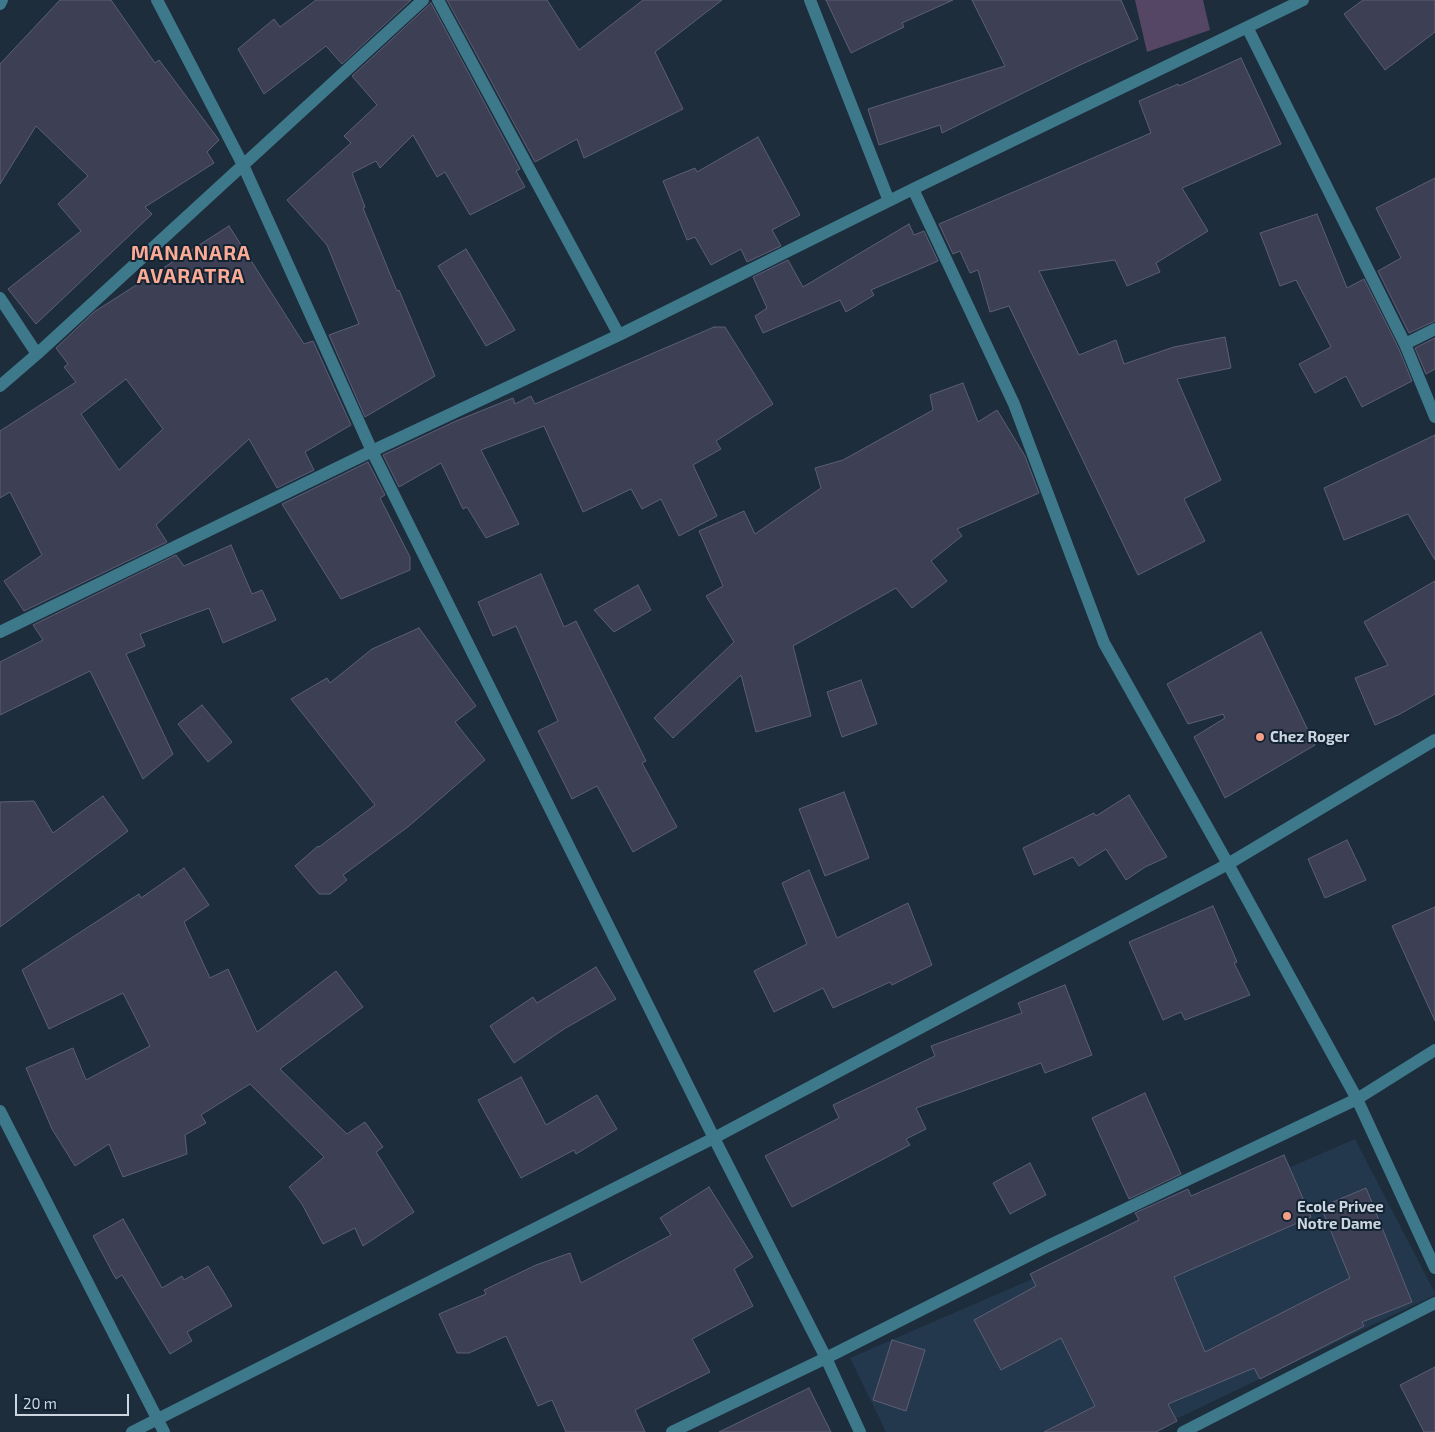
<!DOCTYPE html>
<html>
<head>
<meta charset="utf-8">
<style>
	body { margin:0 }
	#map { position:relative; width:1435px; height:1432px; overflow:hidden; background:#1d2d3c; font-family:"Exo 2",sans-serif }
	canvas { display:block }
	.scale { position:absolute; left:15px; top:1394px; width:114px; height:22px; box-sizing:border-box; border:2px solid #ccd6e0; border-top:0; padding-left:6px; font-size:15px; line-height:18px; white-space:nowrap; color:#ccd6e0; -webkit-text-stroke:4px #142332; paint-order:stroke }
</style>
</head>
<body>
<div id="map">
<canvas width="1435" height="1432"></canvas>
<div class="scale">20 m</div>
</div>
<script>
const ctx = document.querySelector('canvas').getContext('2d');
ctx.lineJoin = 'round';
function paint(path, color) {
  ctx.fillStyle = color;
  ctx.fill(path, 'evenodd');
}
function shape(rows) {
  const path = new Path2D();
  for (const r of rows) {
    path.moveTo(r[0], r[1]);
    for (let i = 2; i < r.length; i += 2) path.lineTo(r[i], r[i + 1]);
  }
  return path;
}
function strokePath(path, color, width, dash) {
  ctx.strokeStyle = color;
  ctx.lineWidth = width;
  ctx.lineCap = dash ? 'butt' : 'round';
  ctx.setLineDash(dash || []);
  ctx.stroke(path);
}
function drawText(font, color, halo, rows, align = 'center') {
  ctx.font = font + ' "Exo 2",sans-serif';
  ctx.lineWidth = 4;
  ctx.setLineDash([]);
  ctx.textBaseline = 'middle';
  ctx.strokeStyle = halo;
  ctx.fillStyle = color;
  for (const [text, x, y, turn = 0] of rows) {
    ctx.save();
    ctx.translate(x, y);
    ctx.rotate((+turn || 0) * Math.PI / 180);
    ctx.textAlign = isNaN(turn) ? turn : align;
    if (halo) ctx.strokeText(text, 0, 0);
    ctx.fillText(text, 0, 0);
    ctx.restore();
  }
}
paint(shape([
	[1355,1139,1435,1293,1435,1295,1149,1432,886,1432,850,1358]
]), '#23384c');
paint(shape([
	[1135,0,1203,0,1210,30,1147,52]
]), '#564665');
const building = shape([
	[60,0,111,0,155,63,159,60,219,140,207,152,214,163,145,207,152,214,36,324,8,289,81,231,58,204,88,176,36,126,0,184,0,64,60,0],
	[316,0,411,0,342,64,326,46,264,94,238,49,274,19,280,27,316,0],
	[447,0,547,0,579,50,643,0,722,0,655,52,683,109,584,158,577,139,535,162,447,0],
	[826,0,953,0,902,23,904,27,851,53,826,0],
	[972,0,1121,0,1138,39,1080,65,942,133,940,125,879,145,868,109,1005,66,972,0],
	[1363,0,1435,0,1435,32,1385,70,1344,14,1363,0],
	[431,3,520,169,516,171,525,187,470,215,445,172,437,177,413,135,380,168,376,161,352,173,365,207,363,208,397,291,399,290,435,376,365,417,329,335,359,324,327,245,287,200,351,143,344,136,377,105,352,76,431,3],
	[1241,58,1281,144,1182,188,1208,231,1156,263,1160,272,1127,286,1115,260,1039,271,1079,355,1116,340,1124,364,1174,347,1225,337,1231,368,1177,379,1221,480,1184,499,1205,541,1138,575,1009,306,990,312,978,270,970,273,960,251,953,254,939,224,1151,133,1139,101,1178,84,1179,86,1241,58],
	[758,137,800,215,772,230,781,246,747,262,741,249,711,265,695,237,687,240,663,181,695,168,697,172,758,137],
	[1435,178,1435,321,1409,333,1378,271,1401,258,1376,208,1435,178],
	[1317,214,1347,288,1364,279,1398,347,1412,381,1362,407,1346,376,1315,393,1299,364,1331,347,1296,280,1280,286,1260,233,1317,214],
	[909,224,914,235,924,231,938,261,871,290,874,295,846,312,840,300,763,333,755,316,767,308,753,277,788,260,803,287,909,224],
	[229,226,304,344,313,341,351,425,305,452,314,470,277,488,249,439,156,525,167,542,24,611,4,581,42,555,10,492,0,498,0,431,76,382,64,367,68,364,56,348,94,312,229,226],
	[126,379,163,429,119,470,81,414,126,379],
	[466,249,515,330,486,346,438,266,466,249],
	[714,327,725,327,773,404,716,441,721,449,693,465,717,516,679,536,661,499,642,509,631,489,583,512,544,426,481,450,519,524,486,538,467,507,463,509,441,463,399,487,383,455,456,421,513,398,515,404,531,396,535,404,714,327],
	[1435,338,1435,369,1426,374,1415,348,1435,338],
	[963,383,978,422,997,410,1025,456,1039,493,957,529,962,536,931,561,947,581,912,608,896,588,793,646,811,716,756,732,741,675,673,738,654,718,734,642,706,596,723,586,699,531,744,511,755,534,821,488,815,468,843,460,933,410,930,395,963,383],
	[1435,435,1435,560,1408,514,1344,540,1324,488,1435,435],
	[368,462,385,495,380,498,410,557,410,570,341,599,282,504,368,462],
	[231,545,252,594,262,590,276,620,223,643,209,608,140,634,145,646,126,654,173,754,143,779,90,671,0,715,0,662,43,640,33,625,176,555,184,566,231,545],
	[541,574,564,627,576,621,646,761,642,763,677,827,633,852,597,786,572,799,538,731,558,721,516,626,493,636,478,602,541,574],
	[1435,581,1435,694,1400,714,1375,725,1355,678,1388,665,1364,622,1435,581],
	[638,585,651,610,614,632,594,610,638,585],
	[419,628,476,706,455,722,485,760,409,826,343,875,347,880,330,894,319,894,295,866,318,846,319,847,375,805,291,699,327,678,330,683,372,649,419,628],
	[1261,632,1315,745,1225,798,1194,737,1225,718,1223,714,1188,724,1167,684,1261,632],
	[861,680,877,724,842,737,827,692,861,680],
	[202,705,232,742,208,762,178,724,202,705],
	[844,792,869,858,825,876,799,809,844,792],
	[1129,795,1167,857,1145,867,1126,880,1106,849,1079,866,1073,857,1034,875,1023,848,1094,813,1096,816,1129,795],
	[103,796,128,831,0,927,0,802,34,801,53,833,103,796],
	[1347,840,1366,880,1325,898,1308,859,1347,840],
	[184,868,209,905,184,922,210,978,228,969,257,1032,336,971,363,1007,280,1069,347,1134,365,1122,383,1147,376,1152,414,1212,363,1246,355,1228,323,1244,302,1204,289,1187,324,1157,250,1084,201,1115,206,1123,185,1135,187,1154,123,1177,109,1144,75,1166,52,1129,26,1068,73,1048,86,1080,150,1046,123,993,49,1029,22,970,139,894,141,898,184,868],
	[809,870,837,938,908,903,932,965,892,985,890,982,833,1008,823,988,774,1012,754,971,807,944,782,883,809,870],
	[1213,906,1237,962,1234,963,1250,995,1185,1020,1181,1012,1163,1020,1129,942,1213,906],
	[1435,907,1435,1021,1392,926,1435,907],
	[596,967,616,999,564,1029,514,1063,490,1026,533,997,537,1003,596,967],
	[1065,985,1092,1055,1045,1073,1041,1063,916,1108,926,1129,906,1139,910,1145,792,1207,765,1156,839,1118,833,1105,935,1056,931,1046,1022,1013,1018,1003,1065,985],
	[521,1077,546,1125,597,1095,617,1129,576,1154,574,1150,521,1178,478,1100,521,1077],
	[1145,1093,1181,1174,1129,1199,1092,1118,1145,1093],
	[1284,1155,1311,1217,1174,1277,1205,1352,1350,1278,1321,1207,1366,1188,1412,1302,1362,1322,1364,1326,1260,1379,1254,1368,1168,1404,1177,1421,1156,1432,1044,1432,1095,1406,1061,1338,1001,1370,974,1320,1036,1286,1030,1274,1139,1220,1135,1213,1188,1189,1191,1196,1284,1155],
	[1030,1163,1046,1195,1010,1214,993,1183,1030,1163],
	[709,1187,753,1257,734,1269,753,1306,692,1339,710,1372,635,1410,645,1432,566,1432,552,1400,538,1406,506,1336,469,1353,457,1353,439,1314,486,1294,484,1290,536,1265,570,1253,581,1283,671,1235,660,1218,709,1187],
	[123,1219,162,1288,182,1276,184,1280,208,1266,232,1306,187,1332,192,1341,170,1354,122,1275,116,1279,93,1236,123,1219],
	[892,1340,925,1350,906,1411,873,1400,892,1340],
	[1435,1367,1435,1432,1424,1432,1400,1385,1435,1367],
	[809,1388,831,1432,719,1432,809,1388]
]);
paint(building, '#3d4055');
strokePath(building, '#5c5f75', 1);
strokePath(shape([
	[157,0,243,165,372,451,714,1138,826,1358,860,1432],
	[438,0,619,335],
	[810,0,889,201],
	[0,4,2,0],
	[1247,27,1405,344,1435,417],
	[913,189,1014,404,1104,643,1228,864,1357,1099,1435,1268],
	[0,298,37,354],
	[1405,344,1435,329],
	[0,386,37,354,423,0],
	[0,632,372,451,619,335,913,189,1303,0],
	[0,1111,164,1432],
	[132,1432,714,1138,1228,864,1435,740],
	[672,1432,826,1358,1048,1246,1357,1099,1435,1050],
	[1183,1432,1435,1303]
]), '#3e798b', 12);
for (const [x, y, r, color] of [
	[1260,737,5,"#f49e87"],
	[1287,1216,5,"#f49e87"]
]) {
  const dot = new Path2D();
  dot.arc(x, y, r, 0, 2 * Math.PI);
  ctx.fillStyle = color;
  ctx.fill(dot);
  strokePath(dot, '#142332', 2);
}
drawText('bold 15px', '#ccd6e0', '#142332', [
	["Chez Roger",1270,737],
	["Ecole Privee",1297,1207],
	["Notre Dame",1297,1224]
], 'left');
ctx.letterSpacing = '1px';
drawText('bold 20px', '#fbab95', '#142332', [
	["MANANARA",191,253],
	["AVARATRA",191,276]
]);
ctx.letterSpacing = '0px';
</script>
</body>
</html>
